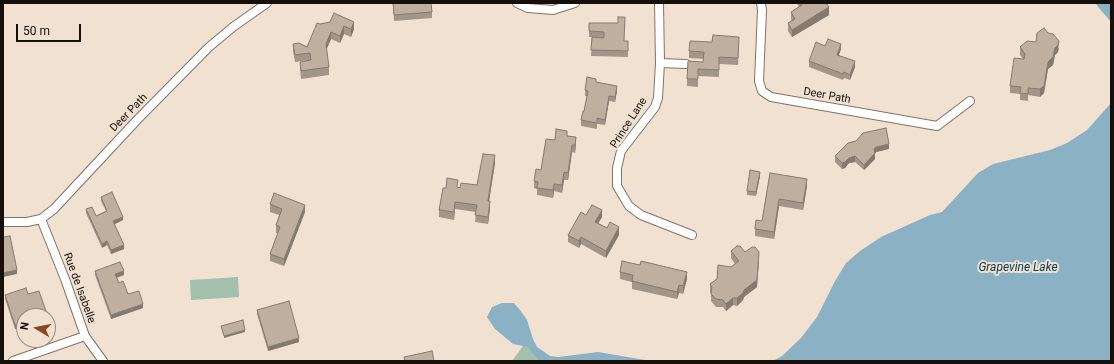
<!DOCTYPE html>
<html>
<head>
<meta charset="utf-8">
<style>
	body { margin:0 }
	#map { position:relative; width:1114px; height:364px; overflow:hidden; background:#f1e1d1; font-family:Roboto,sans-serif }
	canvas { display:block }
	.frame { position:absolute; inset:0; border:4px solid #15100a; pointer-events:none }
	.north { position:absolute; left:16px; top:308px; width:40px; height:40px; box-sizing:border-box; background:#f1e1d1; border:1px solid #998d81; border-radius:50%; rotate:280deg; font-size:11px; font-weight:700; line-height:16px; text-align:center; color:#15100a }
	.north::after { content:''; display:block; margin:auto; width:14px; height:18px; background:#8b4520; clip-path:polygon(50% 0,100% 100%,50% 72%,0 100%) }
	.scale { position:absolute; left:16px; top:24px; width:65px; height:18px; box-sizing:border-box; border:2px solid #15100a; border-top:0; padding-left:5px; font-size:12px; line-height:14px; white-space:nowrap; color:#15100a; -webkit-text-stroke:3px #f1e1d1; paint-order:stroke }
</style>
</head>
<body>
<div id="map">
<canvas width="1114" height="364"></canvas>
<div class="frame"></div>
<div class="north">N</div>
<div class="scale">50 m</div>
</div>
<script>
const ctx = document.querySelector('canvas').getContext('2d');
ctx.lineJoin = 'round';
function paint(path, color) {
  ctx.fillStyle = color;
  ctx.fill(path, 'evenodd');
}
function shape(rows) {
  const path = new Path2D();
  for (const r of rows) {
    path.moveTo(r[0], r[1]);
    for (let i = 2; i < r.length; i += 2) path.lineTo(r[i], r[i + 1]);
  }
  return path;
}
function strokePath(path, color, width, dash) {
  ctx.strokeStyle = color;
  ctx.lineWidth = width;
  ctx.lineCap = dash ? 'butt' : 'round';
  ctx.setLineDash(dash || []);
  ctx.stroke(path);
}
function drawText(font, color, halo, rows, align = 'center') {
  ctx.font = font + ' Roboto,sans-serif';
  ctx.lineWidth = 4;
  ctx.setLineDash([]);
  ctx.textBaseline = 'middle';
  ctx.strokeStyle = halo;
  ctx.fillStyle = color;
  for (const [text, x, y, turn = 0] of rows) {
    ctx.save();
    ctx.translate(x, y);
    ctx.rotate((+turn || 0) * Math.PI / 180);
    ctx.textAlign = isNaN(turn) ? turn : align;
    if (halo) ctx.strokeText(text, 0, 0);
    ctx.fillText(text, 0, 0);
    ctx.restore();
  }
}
paint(shape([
	[238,277,239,297,191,300,190,280],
	[523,346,528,346,538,361,512,361]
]), '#a2c0ab');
paint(shape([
	[1095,3,1111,3,1111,22,1099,8],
	[1111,103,1111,361,773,361,782,356,801,338,817,317,835,281,846,263,860,251,881,237,930,215,942,212,978,173,993,164,1050,150,1067,143,1087,130],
	[502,303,514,303,520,310,527,320,533,339,537,347,550,356,558,357,598,352,651,361,538,361,528,347,513,344,495,329,487,317,492,307]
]), '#8bb1c5');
const street = shape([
	[517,3,528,8,553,10,575,3],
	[659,3,660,63,658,98,655,107,621,151,617,168,617,186,629,206,641,215,692,235],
	[761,3,762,10,759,81,762,91,771,97,937,126,970,101],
	[660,63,686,64],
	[41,219,65,279,85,336,103,361],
	[3,222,27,222,41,219,54,209,137,120,209,47,233,27,267,3],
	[13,361,85,336]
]);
strokePath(street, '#827465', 10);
strokePath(street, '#fff', 8);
paint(shape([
	[393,3,432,12,432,18,394,21],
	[797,3,826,3,829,15,792,37,788,31,788,23,792,21,791,20,791,12,799,7],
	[330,22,354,29,351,37,344,34,340,43,331,39,326,50,329,67,329,75,301,79,300,69,300,62,310,60,295,62,293,51,293,44,307,47,320,24],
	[589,23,624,41,628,41,628,57,591,56,592,37,604,37,589,37],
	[739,44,738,65,719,64,719,77,698,76,698,87,687,86,687,79,703,62,704,59,689,58,689,51],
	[825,46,841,49,839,55,855,67,850,80,844,78,843,80,809,67,809,61],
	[1020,47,1059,48,1058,52,1055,55,1053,65,1048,69,1044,93,1040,97,1028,95,1028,101,1020,100,1020,94,1010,93,1010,86,1023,59,1020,55],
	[596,82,617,91,615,102,609,101,605,125,597,124,597,129,581,126,581,120,584,111,587,96,585,96,585,90],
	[567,136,576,144,575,153,572,152,568,180,564,180,562,193,554,191,553,198,537,195,537,189,534,188,534,181,541,170,555,140],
	[889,149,876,152,875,154,875,159,864,170,855,162,849,163,845,168,842,169,835,162,835,156],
	[495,163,489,201,490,208,488,224,475,222,476,212,455,209,454,220,439,217,439,210,446,188,458,187,460,188,477,185],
	[770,173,807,186,803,210,779,206,774,239,755,236,755,229,762,221],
	[760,176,756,196,747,195,747,191],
	[101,197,123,220,114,224,124,249,111,254,107,245,102,248,86,213,86,209,96,216,106,211,101,201],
	[270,204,305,212,284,266,270,261,270,254,278,233,276,233,276,225,279,215,270,212],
	[586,215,602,217,598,223,619,235,606,258,581,244,579,248,568,242,568,235],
	[731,251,745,252,759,259,757,287,744,297,743,300,737,306,733,305,726,311,723,307,716,307,711,301,711,293,710,292,710,284,735,264,731,258],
	[95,271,124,275,117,278,119,283,128,294,143,308,111,319,95,275],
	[620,272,687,279,683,294,679,293,677,299,632,289,632,282,620,279],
	[28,294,47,316,24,316,24,326,15,329,5,299,5,295],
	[257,310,299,342,268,351,257,314]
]), '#a39689');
paint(shape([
	[829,7,829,15,792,37,792,30],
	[354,22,354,29,351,37,351,29],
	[344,26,344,34,340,43,340,36],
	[331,32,331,39,326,51,326,44],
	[1059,41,1058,52,1055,55,1053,65,1048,69,1044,93,1040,97,1040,89,1048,62,1055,48],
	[841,44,841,49,837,60,837,55],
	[855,61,855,67,850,80,850,75],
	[617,86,617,91,615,102,615,97],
	[609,96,609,101,605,125,605,120],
	[576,137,576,144,575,153,575,145],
	[889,144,889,149,876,152,875,154,875,159,864,170,864,165,876,147],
	[572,145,572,152,568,180,568,173],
	[495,155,495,163,488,208,488,201],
	[855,156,855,162,849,163,845,168,842,169,842,163,849,158],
	[564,172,564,180,562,193,562,185],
	[760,172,760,176,756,196,756,192],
	[807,179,807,186,803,210,803,203],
	[554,184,554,191,553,198,553,190],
	[779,199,779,206,774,239,774,232],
	[490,201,490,208,488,224,488,217],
	[455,202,455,209,454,220,454,212],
	[305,205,305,212,284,266,284,259],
	[602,210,602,217,595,229,595,222],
	[123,217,123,220,113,225,113,221],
	[619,227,619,235,606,258,606,251],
	[581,237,581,244,579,248,579,241],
	[107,241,107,245,102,248,102,244],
	[124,245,124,249,111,254,111,250],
	[759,252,759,259,757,287,744,297,743,300,737,306,737,298,744,290],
	[17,270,17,274,3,277,3,273],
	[124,271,124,275,115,278,115,274],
	[687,272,687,279,683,294,683,286],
	[679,285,679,293,677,299,677,292],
	[733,298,733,305,726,311,726,304],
	[143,304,143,308,111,319,111,315],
	[24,322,24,326,15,329,15,325],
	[245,330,245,332,224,338,224,336],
	[299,338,299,342,268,351,268,347]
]), '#857a6f');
const building = shape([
	[393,3,431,3,432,12,394,15,393,3],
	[801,3,826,3,829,7,792,30,788,23,795,19,791,12,802,5,801,3],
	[334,13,354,22,351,29,344,26,340,36,331,32,326,44,329,67,301,71,300,62,311,60,310,53,295,55,293,44,299,43,307,47,317,23,320,24,330,22,334,13],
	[618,17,625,17,624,41,628,41,628,51,591,50,592,37,604,38,604,32,589,31,589,23,618,23,618,17],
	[1044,28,1048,33,1053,34,1059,41,1058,45,1055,48,1053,57,1048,62,1044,86,1040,89,1028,88,1028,94,1020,93,1021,87,1010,86,1014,58,1024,59,1025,54,1020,47,1027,41,1036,42,1037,33,1044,28],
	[713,35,739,37,738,58,719,57,719,70,698,69,698,79,687,79,688,61,703,62,704,52,689,51,690,41,712,42,713,35],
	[828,39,841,44,837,55,855,61,850,75,844,72,843,74,809,61,816,42,825,46,828,39],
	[587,77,596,79,596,82,617,86,615,97,609,96,605,120,597,118,597,123,581,120,583,111,584,111,588,91,585,90,587,77],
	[886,128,889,144,876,147,874,149,875,153,864,165,855,156,849,158,845,162,842,163,835,156,848,143,856,141,863,133,886,128],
	[556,129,567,131,567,136,576,137,575,145,572,145,568,173,564,172,562,185,554,184,553,190,537,188,538,182,534,181,536,169,541,170,546,139,555,140,556,129],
	[483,154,495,155,488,201,490,201,488,217,475,215,477,205,455,202,454,212,439,210,443,188,446,188,447,178,458,180,457,187,460,188,461,183,477,185,483,154],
	[750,170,760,172,756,192,747,191,750,170],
	[770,173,807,179,803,203,779,199,774,232,755,229,756,220,762,221,770,173],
	[112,192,123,217,113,221,124,245,111,250,107,241,102,244,86,209,92,207,96,216,107,211,101,197,112,192],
	[274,193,305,205,284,259,270,254,280,227,276,225,282,209,270,204,274,193],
	[592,205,602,210,595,222,607,228,610,222,619,227,606,251,581,237,579,241,568,235,581,212,586,215,592,205],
	[10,236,17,270,3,273,3,237,10,236],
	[737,246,740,246,745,252,752,247,755,247,759,252,757,280,744,290,743,293,737,298,733,298,726,304,723,300,716,299,711,294,712,287,710,284,717,279,718,265,731,267,739,261,731,251,737,246],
	[622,261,640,265,641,261,687,272,683,286,679,285,677,292,632,281,633,275,620,272,622,261],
	[120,262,124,271,115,274,119,283,123,281,128,294,139,291,143,304,111,315,95,271,120,262],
	[26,288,28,294,39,291,47,314,41,316,24,316,24,322,15,325,5,295,26,288],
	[289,301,299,338,268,347,257,310,289,301],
	[243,320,245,330,224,336,221,326,243,320],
	[432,351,434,361,405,361,404,357,432,351]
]);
paint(building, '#beaf9f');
strokePath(building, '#857a6f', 1);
drawText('11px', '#15100a', '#f1e1d1', [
	["Deer Path",827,96,10],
	["Deer Path",129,113,-46],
	["Prince Lane",629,123,-57],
	["Rue de Isabelle",79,288,70]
]);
drawText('italic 12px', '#01394e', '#f1e1d1', [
	["Grapevine Lake",1018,268]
]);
</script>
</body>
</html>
